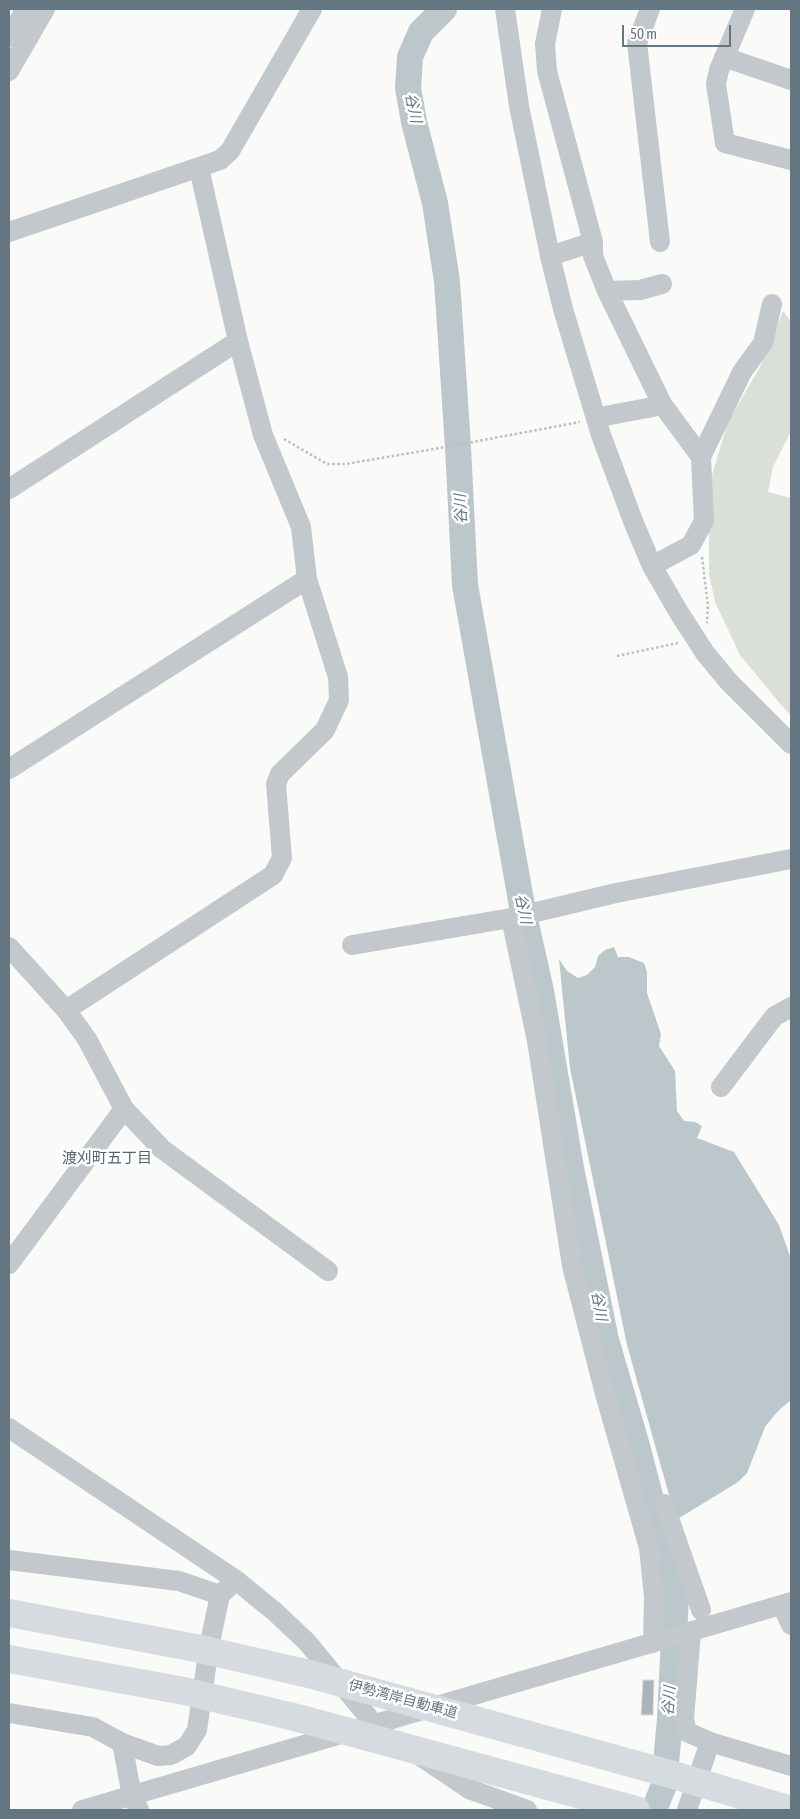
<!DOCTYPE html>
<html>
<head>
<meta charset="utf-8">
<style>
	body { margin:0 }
	#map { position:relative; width:800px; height:1819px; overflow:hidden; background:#fafaf8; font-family:"Asap Condensed",sans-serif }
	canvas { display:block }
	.frame { position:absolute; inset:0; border:10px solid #657683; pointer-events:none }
	.scale { position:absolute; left:622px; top:25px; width:109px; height:22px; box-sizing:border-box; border:2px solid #657683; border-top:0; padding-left:6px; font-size:15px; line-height:18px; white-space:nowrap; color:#657683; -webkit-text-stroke:4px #fff; paint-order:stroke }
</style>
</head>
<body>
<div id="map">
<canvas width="800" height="1819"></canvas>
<div class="frame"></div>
<div class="scale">50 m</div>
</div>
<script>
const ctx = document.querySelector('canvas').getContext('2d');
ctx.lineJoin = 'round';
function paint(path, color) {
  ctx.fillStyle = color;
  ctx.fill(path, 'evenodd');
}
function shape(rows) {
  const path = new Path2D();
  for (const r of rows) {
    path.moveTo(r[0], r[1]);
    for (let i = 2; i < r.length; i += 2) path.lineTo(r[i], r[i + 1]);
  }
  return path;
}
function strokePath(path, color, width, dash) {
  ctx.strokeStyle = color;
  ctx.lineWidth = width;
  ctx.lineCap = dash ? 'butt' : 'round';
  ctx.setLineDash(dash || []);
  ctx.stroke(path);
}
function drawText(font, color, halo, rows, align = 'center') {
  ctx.font = font + ' "Asap Condensed","Noto Sans JP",sans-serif';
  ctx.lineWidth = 5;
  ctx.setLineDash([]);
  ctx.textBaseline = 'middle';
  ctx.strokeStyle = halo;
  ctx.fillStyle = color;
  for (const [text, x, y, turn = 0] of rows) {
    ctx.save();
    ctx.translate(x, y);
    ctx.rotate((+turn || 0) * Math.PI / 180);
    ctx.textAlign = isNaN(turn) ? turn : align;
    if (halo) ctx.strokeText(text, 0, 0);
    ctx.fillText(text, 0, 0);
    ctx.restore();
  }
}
paint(shape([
	[783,311,791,321,791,431,773,467,768,492,791,498,791,715,782,706,740,655,715,602,709,573,709,485,728,422,760,367]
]), '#dadfd7');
paint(shape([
	[614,947,618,957,629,957,644,963,647,972,647,993,661,1034,659,1046,675,1071,677,1111,684,1121,695,1122,702,1126,697,1138,734,1152,779,1225,791,1259,791,1400,778,1411,765,1427,747,1473,738,1482,676,1520,627,1345,570,1068,559,959,567,971,578,978,587,975,595,967,598,956,605,950]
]), '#bbc7cb');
strokePath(shape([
	[444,9,421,32,410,57,408,88,414,122,435,203,447,281,458,447,465,585,522,906,541,991,571,1168,606,1340,637,1446,676,1595,670,1719,664,1785,654,1810]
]), '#bbc7cb', 26);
const building = shape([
	[643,1680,654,1680,653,1715,641,1715,643,1680]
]);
paint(building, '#aab3b9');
strokePath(building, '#dcdcda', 1);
strokePath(shape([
	[284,439,327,464,346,464,440,448,580,422],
	[702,557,708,606,707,623],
	[617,656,678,643]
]), '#bbbfc2', 2.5, [2.5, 2.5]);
strokePath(shape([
	[505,9,519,106,550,256,563,309,601,435,633,521,652,566,678,611,705,653,729,682,791,744],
	[552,9,545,44,547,71,593,242,593,256,607,291,662,404,701,457,704,521,691,545,652,566],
	[650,9,637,43,660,242],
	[745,9,719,70,716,84,725,143,791,160],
	[9,37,26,9],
	[724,57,791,80],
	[9,71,45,9],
	[9,232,220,160,230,151,312,9],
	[550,256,593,242],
	[607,291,640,290,662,284],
	[605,416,653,407,662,404],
	[701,457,742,372,763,343,772,304],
	[9,489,238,341],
	[9,769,307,579],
	[511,918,537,1041,572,1266,605,1394,649,1548,654,1597,653,1643],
	[352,945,511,918,616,893,791,859],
	[9,947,66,1010,87,1039,124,1109,162,1149,328,1271],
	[66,1010,273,875,282,858,276,784,280,774,325,730,339,700,338,677,307,579,301,527,263,435,238,341,199,168],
	[721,1087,770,1022,775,1016,791,1007],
	[9,1264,124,1109],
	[9,1428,236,1580,275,1612,307,1642,374,1724,384,1731],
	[664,1504,701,1610],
	[9,1560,179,1581,220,1595],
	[782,1605,791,1625],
	[691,1632,684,1719,687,1732,710,1742,791,1766],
	[9,1713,93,1727,122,1743,158,1756,171,1755,187,1746,197,1730,209,1647,220,1595,236,1580],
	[122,1743,132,1796,139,1810],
	[420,1756,469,1789,527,1810],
	[82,1810,791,1602],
	[687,1810,710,1742]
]), '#c3c8cc', 20);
strokePath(shape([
	[9,1613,196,1648,309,1674,670,1774,791,1810],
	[9,1659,184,1691,298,1718,636,1810]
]), '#d6dbdf', 28);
drawText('14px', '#657683', '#fff', [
	["伊勢湾岸自動車道",403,1699,15]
]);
drawText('italic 15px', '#60757c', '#fff', [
	["谷川",413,108,78],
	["谷川",461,509,-93],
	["谷川",523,909,78],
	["谷川",599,1306,80],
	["谷川",669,1701,-86]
]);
drawText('15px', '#57646e', '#fff', [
	["渡刈町五丁目",107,1158]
]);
</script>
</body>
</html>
